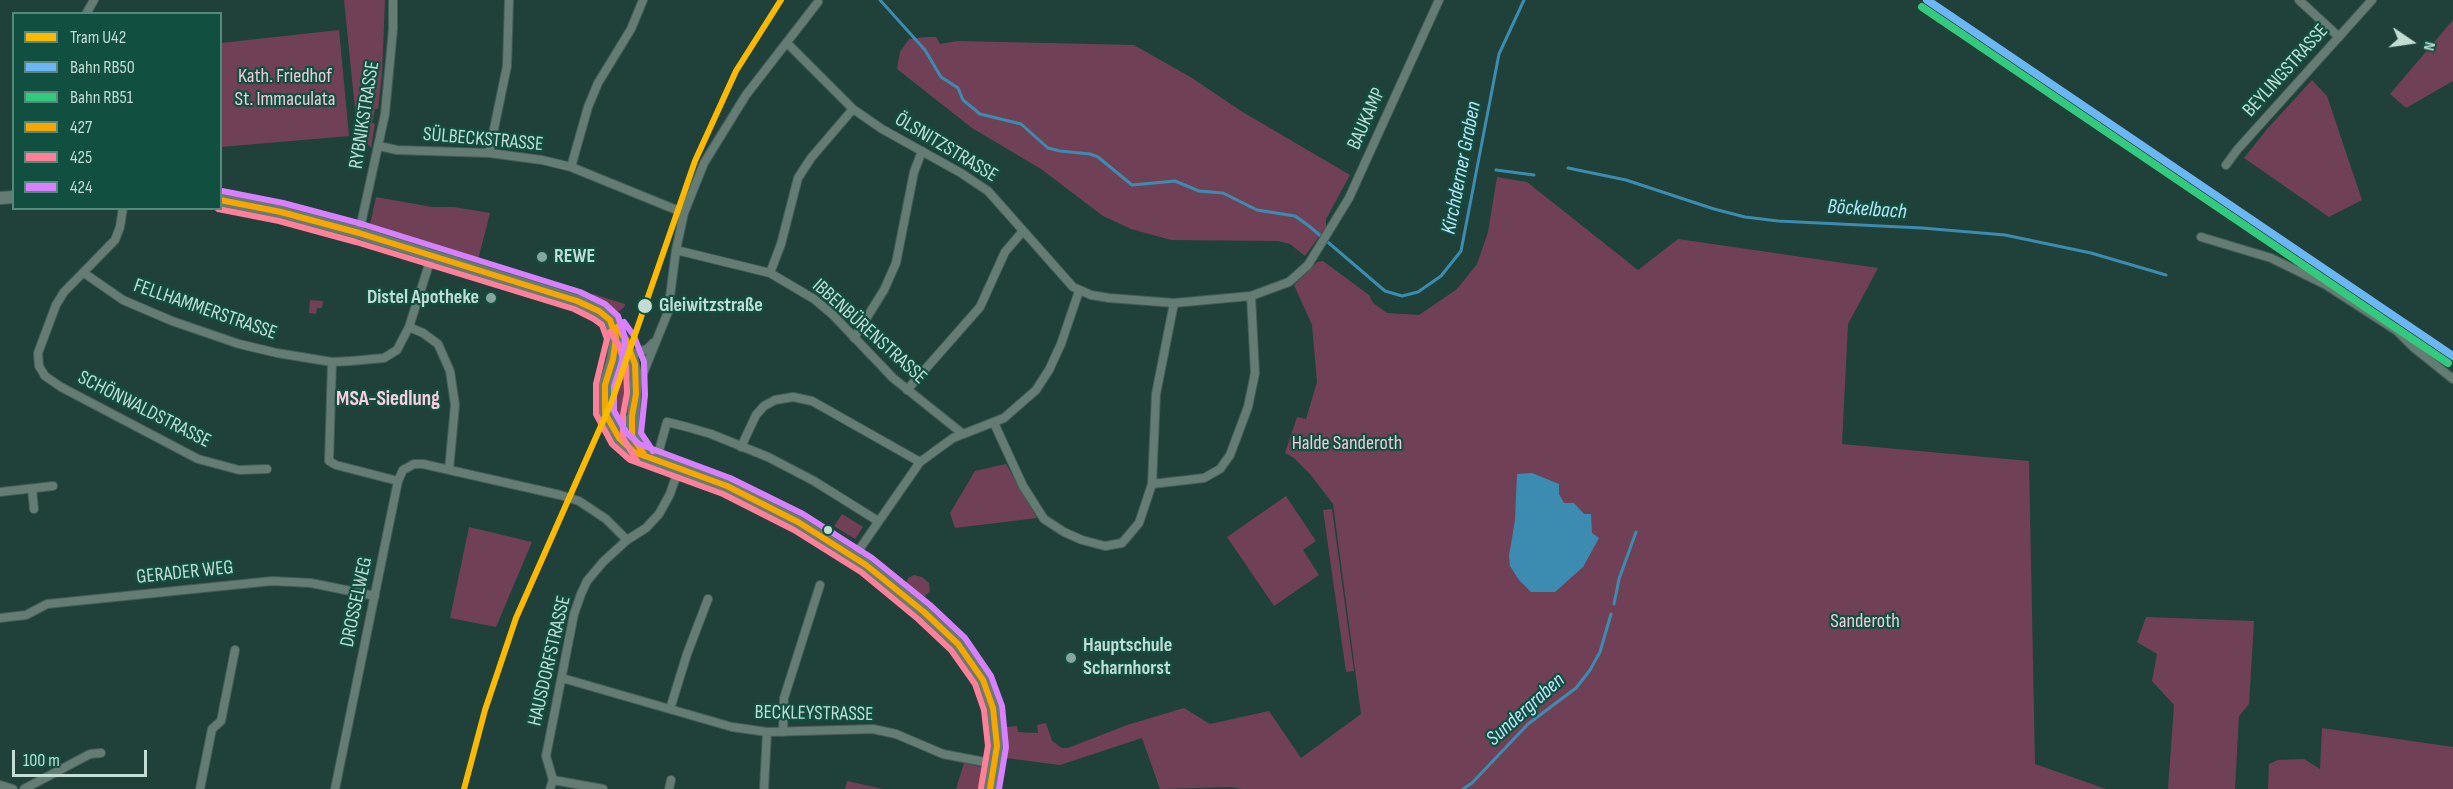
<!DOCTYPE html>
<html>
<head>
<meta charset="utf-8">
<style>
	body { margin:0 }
	#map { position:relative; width:2453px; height:789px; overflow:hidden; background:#1f4139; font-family:"Sofia Sans Condensed",sans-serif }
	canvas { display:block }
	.legend { position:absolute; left:12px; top:12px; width:210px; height:198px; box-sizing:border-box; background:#114f41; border:2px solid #57887c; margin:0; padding:8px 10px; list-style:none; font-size:18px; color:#c1ddd4 }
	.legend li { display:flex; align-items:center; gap:12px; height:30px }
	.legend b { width:30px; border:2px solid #57887c }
	.north { position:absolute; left:2381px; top:12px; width:60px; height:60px; -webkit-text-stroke:4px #114f41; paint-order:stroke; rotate:103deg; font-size:16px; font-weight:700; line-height:24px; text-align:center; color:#c1ddd4 }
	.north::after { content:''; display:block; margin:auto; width:21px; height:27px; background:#c1ddd4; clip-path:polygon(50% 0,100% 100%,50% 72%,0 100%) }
	.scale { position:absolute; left:12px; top:750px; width:135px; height:27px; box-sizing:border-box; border:3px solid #c1ddd4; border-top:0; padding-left:8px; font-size:18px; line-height:21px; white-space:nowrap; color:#c1ddd4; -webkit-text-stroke:4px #114f41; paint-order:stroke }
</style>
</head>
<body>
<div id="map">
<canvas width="2453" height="789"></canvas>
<ul class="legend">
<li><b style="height:8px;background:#fbba00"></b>Tram U42</li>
<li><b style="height:8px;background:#6db6f5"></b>Bahn RB50</li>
<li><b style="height:8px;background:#33ca7d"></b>Bahn RB51</li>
<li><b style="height:8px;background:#f7a600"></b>427</li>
<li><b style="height:8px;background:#ff8098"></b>425</li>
<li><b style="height:8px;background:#d880ff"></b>424</li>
</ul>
<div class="north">N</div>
<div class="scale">100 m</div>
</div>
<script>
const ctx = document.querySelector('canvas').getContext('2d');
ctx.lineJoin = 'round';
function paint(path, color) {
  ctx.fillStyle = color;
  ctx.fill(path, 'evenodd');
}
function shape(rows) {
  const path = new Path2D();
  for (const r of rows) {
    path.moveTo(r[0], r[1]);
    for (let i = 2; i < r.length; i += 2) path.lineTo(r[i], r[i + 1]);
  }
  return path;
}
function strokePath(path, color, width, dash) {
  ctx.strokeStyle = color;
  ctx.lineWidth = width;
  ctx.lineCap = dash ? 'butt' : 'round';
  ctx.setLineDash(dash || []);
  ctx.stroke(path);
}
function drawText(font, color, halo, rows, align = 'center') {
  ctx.font = font + ' "Sofia Sans Condensed",sans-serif';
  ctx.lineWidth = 4.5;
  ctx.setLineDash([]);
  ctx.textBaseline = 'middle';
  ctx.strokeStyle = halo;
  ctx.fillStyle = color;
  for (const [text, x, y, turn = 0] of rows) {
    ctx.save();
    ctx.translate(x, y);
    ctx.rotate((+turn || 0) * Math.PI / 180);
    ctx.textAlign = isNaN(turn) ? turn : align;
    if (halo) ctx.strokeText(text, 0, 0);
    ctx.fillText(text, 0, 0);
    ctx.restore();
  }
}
paint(shape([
	[344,0,385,0,382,74,378,109,375,109,372,123,375,124,371,148,360,135,356,119],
	[2453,20,2453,81,2406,108,2390,94],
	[339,30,349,136,221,147,221,43],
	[926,37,936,37,940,44,958,41,1134,45,1192,78,1241,111,1350,175,1326,219,1326,227,1305,256,1290,244,1278,241,1171,240,1131,229,1103,216,1041,169,972,128,897,69,900,52,909,39],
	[2312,80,2327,96,2362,200,2329,217,2244,158,2268,128],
	[1497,177,1527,182,1638,270,1678,239,1878,268,1848,324,1842,444,2029,461,2035,764,2106,789,1242,789,1231,787,1160,789,1142,738,1060,765,1006,758,1006,727,1017,726,1018,732,1038,733,1037,725,1046,723,1052,741,1062,748,1068,748,1127,725,1184,708,1210,724,1269,711,1301,758,1361,714,1333,504,1310,474,1294,458,1285,453,1297,417,1306,419,1317,382,1312,325,1294,285,1317,262,1323,261,1369,295,1373,303,1387,313,1419,315,1457,289,1477,264,1488,232],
	[376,197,432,207,454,207,490,213,478,260,373,227,370,224],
	[593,294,625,304,625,306,620,311,613,311,592,298],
	[310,300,323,301,322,308,317,308,316,314,309,313],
	[620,362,629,364,631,372,628,411,620,419,612,415,609,383,615,366],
	[1006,464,1037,518,955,528,950,513,975,471],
	[1286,496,1316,541,1303,550,1319,575,1274,606,1227,537],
	[1332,509,1354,671,1346,672,1323,510],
	[842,514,863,527,855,539,834,526],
	[469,527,532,542,496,627,450,618],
	[914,575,922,577,929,583,930,591,925,596,920,597,906,585,908,578],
	[2146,617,2254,621,2249,704,2239,716,2235,789,2168,789,2174,705,2152,681,2157,654,2137,642],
	[2322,728,2453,747,2453,789,2268,789,2269,764,2278,760,2304,759,2320,769],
	[964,763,985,768,979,789,956,789],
	[847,781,883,789,845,789]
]), '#704156');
paint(shape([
	[1532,473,1559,484,1559,494,1564,503,1574,503,1584,514,1591,514,1592,533,1599,538,1583,567,1555,592,1531,592,1519,580,1510,566,1509,556,1515,520,1517,474]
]), '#3c8cb1');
strokePath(shape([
	[880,0,925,50,941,77,958,88,963,100,980,114,1021,124,1048,148,1060,151,1090,154,1098,157,1132,185,1175,181,1199,191,1223,193,1257,210,1295,216,1309,226,1385,291,1402,296,1418,292,1441,276,1461,251,1499,54,1524,0],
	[1568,168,1626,180,1714,209,1745,217,1778,221,1922,228,2005,235,2091,253,2166,275],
	[1496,170,1534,175],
	[1614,604,1619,579,1636,532],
	[1463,789,1472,783,1528,724,1576,688,1590,670,1600,652,1611,614]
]), '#3c8cb1', 3);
const street = shape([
	[2299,0,2339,37],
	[86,14,94,0],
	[787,43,853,109,882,129,961,173,988,191,1073,287,1091,295,1109,298,1174,303,1251,296,1289,282,1308,265,1349,198,1439,0],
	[379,146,397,150,489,153,542,160,571,167,684,213],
	[489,153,507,66,509,0],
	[2226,165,2237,150,2372,0],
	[571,167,588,107,598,83,631,29,643,0],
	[123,208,120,227,115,240,64,292,56,305,38,353,39,366,45,376,61,387,198,459,239,470,267,469],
	[359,233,385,114,393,29,393,0],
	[2201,237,2271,258,2326,285,2397,331,2413,347,2453,379],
	[676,250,770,273,814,299,833,315,893,378,963,434],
	[84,273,123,300,172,321,239,344,277,353,332,362,351,361,384,358,397,350,409,327,432,255],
	[770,273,781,244,798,178,811,158,853,109],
	[614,324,626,340,631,354],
	[409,327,423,333,438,344,450,371,455,405,449,470],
	[854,338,884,290,896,263,914,172,922,151],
	[332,362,329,461,336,465,398,481],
	[612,362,647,349,653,343],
	[638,386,668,312,676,250,684,213,704,163,746,95,818,2],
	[907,390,980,307,1005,252,1023,231],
	[994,423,1023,486,1044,519,1064,532,1082,540,1105,546,1122,543,1139,523,1152,484,1156,394,1174,303],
	[611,425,627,421,632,416],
	[741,447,756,415,764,406,775,400,793,397,812,401,920,462],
	[656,461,667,422,687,427,711,434,768,457,814,481,878,521],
	[1152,484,1204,478,1220,469,1230,455,1248,407,1255,373,1251,296],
	[32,489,34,509],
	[0,492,53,486],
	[854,557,920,462,953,438,1004,418,1036,390,1049,370,1061,344,1079,291],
	[0,618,26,615,47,604,272,581,311,583,375,596],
	[562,678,732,727,767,732,873,729,896,734,943,754,995,764],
	[670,709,687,654,708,599],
	[783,732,784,698,820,585],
	[553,780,603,789],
	[0,785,13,789],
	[24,789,90,754,101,753],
	[200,789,212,729,221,721,235,650],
	[335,789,398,481,403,470,414,464,423,464,560,495,579,501,606,519,627,540],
	[550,789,553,780,546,756,574,614,581,594,587,581,603,562,627,540,646,528,659,514,670,494,679,468],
	[669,789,671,780],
	[764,789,767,732]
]);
const secondary = shape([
	[0,198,14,197],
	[220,200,281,212,359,233,577,301,599,311,610,320,616,338,613,359,605,385,605,413,619,438,634,452,727,486,798,522,866,565,924,612,958,644,983,680,993,708,997,746,990,789],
	[631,354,636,379,632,436,642,452]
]);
strokePath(street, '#445d57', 10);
strokePath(secondary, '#445d57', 14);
strokePath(street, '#657c75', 8);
strokePath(secondary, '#657c75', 12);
strokePath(shape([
	[220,200,281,212,359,233,577,301,599,311,610,320,616,338,613,359,605,385,605,413,619,438,634,452,727,486,798,522,866,565,924,612,958,644,983,680,993,708,997,746,990,789],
	[617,327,626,340,635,364,636,394,632,416,632,436,645,456]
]), '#f7a600', 6);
strokePath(shape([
	[218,209,279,221,356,242,574,309,594,319,602,325,607,339,596,384,596,414,612,444,630,460,723,494,794,530,861,572,918,619,951,650,975,684,984,710,988,746,981,788],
	[610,332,618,344,626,366,627,393,623,415,623,438,637,461]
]), '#ff8098', 6);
strokePath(shape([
	[222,191,283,203,362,224,580,292,605,304,618,316,625,338,622,361,614,386,614,411,626,432,639,444,730,478,803,514,872,558,930,605,965,638,991,676,1002,706,1006,747,999,789],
	[624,322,634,336,644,362,645,395,641,433,653,451]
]), '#d880ff', 6);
strokePath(shape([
	[1927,0,2453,356]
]), '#6db6f5', 8);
strokePath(shape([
	[1922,7,2448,363]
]), '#33ca7d', 8);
strokePath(shape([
	[464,789,485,710,516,618,612,401,695,161,736,71,781,0]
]), '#fbba00', 6);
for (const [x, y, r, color] of [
	[542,257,6,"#88a69e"],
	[491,298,6,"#88a69e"],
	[645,306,8,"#c1ddd4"],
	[828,530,5,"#c1ddd4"],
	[1071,658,6,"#88a69e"]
]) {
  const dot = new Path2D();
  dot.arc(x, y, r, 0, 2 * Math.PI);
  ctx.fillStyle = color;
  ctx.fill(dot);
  strokePath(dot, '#114f41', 2);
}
drawText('20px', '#c1ddd4', '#114f41', [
	["BEYLINGSTRASSE",2286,71,-48],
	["RYBNIKSTRASSE",365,115,-81],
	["BAUKAMP",1367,119,-66],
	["SÜLBECKSTRASSE",483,140,5],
	["ÖLSNITZSTRASSE",946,148,31],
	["FELLHAMMERSTRASSE",205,310,19],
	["IBBENBÜRENSTRASSE",869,332,42],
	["SCHÖNWALDSTRASSE",144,410,27],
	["GERADER WEG",185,573,-6],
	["DROSSELWEG",357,602,-78],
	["HAUSDORFSTRASSE",550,661,-77],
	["BECKLEYSTRASSE",814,714,1]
]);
drawText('20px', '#f4c9d9', '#114f41', [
	["Kath. Friedhof",285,77],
	["St. Immaculata",285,100],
	["Halde Sanderoth",1347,444],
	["Sanderoth",1865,622]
]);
drawText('bold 20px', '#c1ddd4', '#114f41', [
	["REWE",554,257],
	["Distel Apotheke",479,298,"right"],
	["Hauptschule",1083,646],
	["Scharnhorst",1083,669]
], 'left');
drawText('bold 20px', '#c1ddd4', '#114f41', [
	["Gleiwitzstraße",659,306]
], 'left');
drawText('italic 21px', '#bce4fb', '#114f41', [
	["Kirchderner Graben",1462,168,-79],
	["Böckelbach",1867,210,4],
	["Sundergraben",1526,710,-42]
]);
drawText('bold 21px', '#fdcddf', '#114f41', [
	["MSA-Siedlung",388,400]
]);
</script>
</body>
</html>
